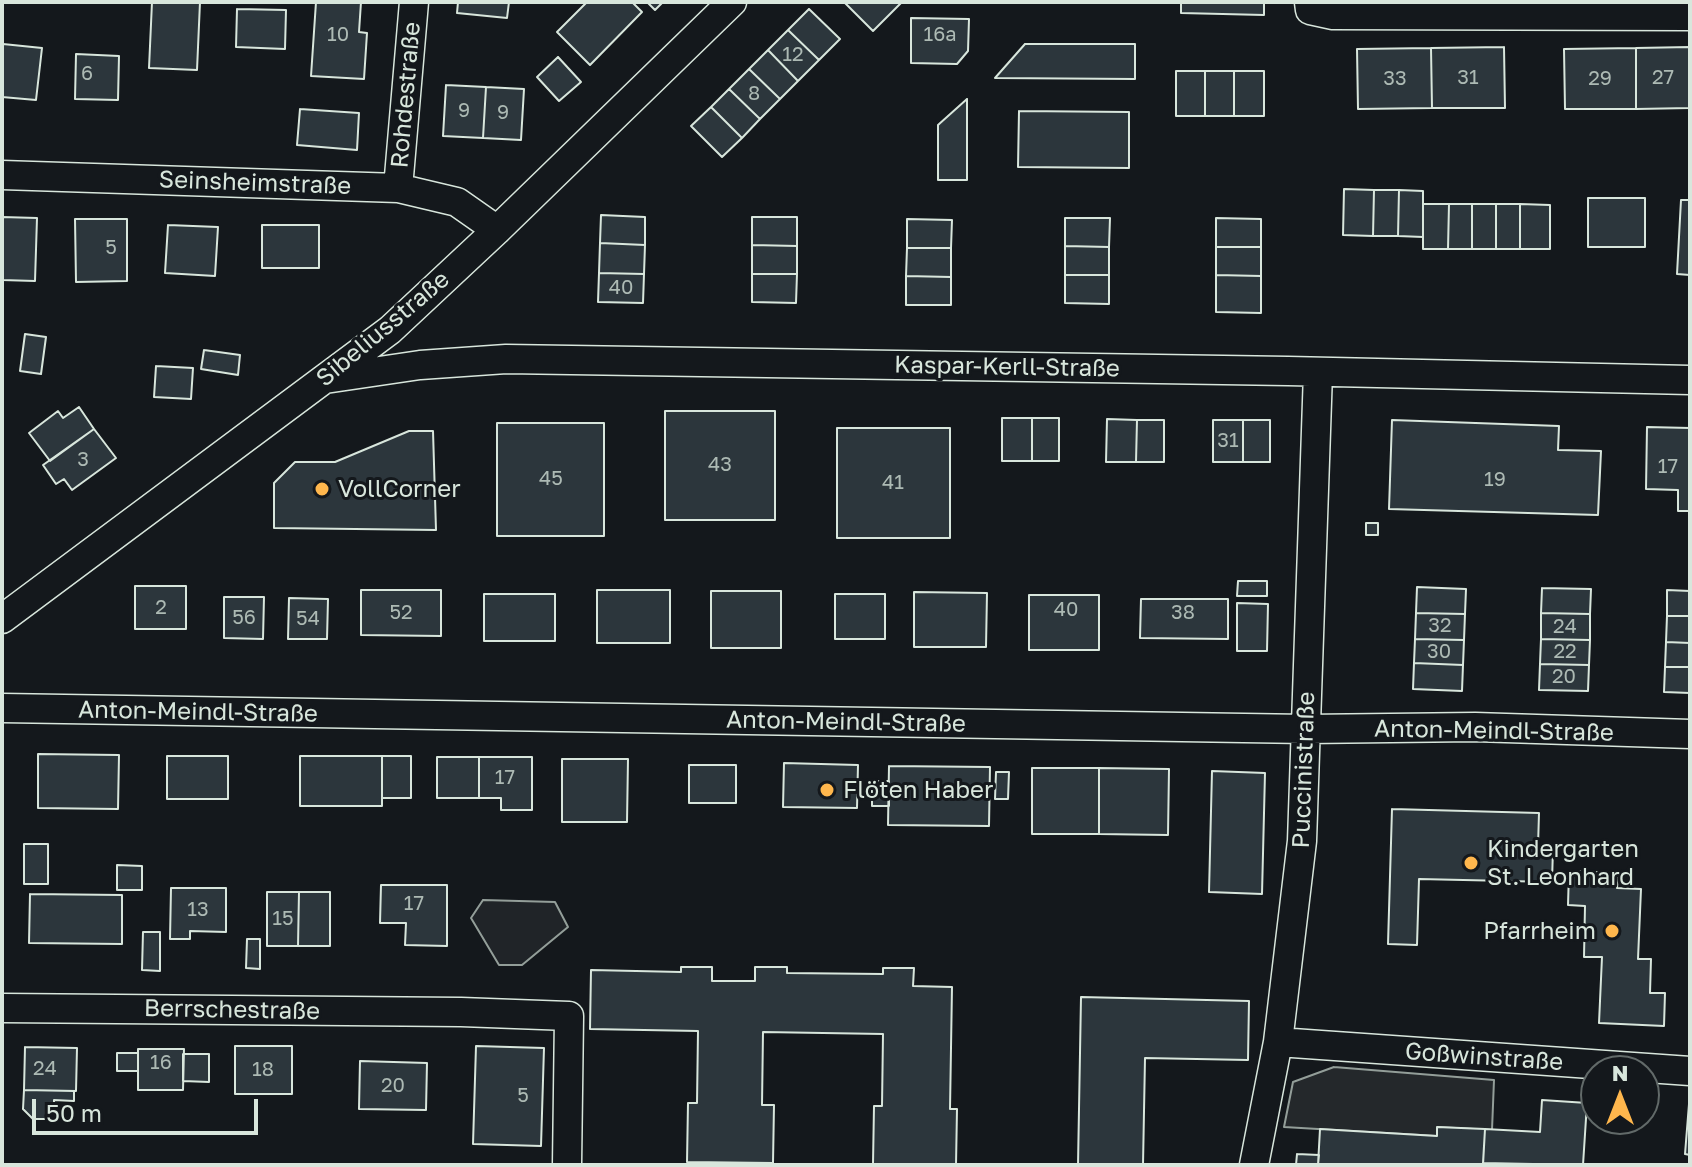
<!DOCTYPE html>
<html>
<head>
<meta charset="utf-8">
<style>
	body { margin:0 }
	#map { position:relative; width:1692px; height:1167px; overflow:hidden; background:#14181c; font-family:"Golos Text",sans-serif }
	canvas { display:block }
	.frame { position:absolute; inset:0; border:4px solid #d8e6dc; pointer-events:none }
	.north { position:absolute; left:1580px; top:1055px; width:80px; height:80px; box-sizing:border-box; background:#14181c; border:2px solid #626a69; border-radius:50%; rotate:0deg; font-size:22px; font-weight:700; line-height:32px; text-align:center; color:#d8e6dc }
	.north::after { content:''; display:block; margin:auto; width:28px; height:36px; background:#ffb74d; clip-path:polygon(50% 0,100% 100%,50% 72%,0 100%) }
	.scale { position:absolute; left:32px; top:1099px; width:226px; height:36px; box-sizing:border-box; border:4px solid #d8e6dc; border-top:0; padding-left:10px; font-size:24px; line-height:28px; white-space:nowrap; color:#d8e6dc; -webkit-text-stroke:6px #14181c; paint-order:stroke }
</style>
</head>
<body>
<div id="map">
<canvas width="1692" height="1167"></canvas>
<div class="frame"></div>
<div class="north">N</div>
<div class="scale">50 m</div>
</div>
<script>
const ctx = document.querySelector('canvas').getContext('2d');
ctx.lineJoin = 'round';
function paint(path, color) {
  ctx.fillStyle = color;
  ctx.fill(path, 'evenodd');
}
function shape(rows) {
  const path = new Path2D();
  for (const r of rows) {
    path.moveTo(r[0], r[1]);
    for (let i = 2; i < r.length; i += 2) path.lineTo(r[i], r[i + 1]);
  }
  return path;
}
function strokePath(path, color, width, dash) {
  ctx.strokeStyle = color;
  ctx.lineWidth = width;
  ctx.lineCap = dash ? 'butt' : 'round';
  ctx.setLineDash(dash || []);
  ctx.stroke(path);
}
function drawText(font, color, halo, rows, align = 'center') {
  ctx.font = font + ' "Golos Text",sans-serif';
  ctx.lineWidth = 6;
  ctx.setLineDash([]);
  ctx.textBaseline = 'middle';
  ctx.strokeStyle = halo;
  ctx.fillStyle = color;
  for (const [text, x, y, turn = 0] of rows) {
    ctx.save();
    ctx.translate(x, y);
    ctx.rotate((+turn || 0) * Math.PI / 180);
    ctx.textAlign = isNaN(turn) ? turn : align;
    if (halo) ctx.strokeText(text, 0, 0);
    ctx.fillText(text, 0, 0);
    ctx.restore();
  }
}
const green = shape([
	[483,900,555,902,568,927,522,965,499,965,471,918,483,900]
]);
paint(green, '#202428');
strokePath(green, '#939e99', 2);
const parking = shape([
	[1334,1067,1494,1080,1492,1130,1438,1127,1437,1136,1284,1127,1293,1082,1334,1067]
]);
paint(parking, '#24282b');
strokePath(parking, '#939e99', 2);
const building = shape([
	[152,2,200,2,197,70,149,68,152,2],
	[316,2,361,2,359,32,367,33,364,79,311,76,316,2],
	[458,2,509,2,507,18,457,13,458,2],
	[587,2,632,2,642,12,590,65,557,32,587,2],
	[647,2,663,2,655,10,647,2],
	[844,2,902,2,873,31,844,2],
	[1181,2,1264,2,1264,15,1181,13,1181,2],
	[237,9,286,10,285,49,236,47,237,9],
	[809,9,840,39,819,60,788,30,809,9],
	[911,18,969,19,968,51,957,64,911,63,911,18],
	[788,30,819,60,798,81,768,50,788,30],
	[3,44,42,48,36,100,2,97,3,44],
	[1025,44,1135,44,1135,79,995,78,1025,44],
	[1504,47,1505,108,1432,108,1431,48,1504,47],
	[1690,47,1690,108,1636,109,1636,48,1690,47],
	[1431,48,1432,108,1358,109,1357,49,1431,48],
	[1636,48,1636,109,1565,109,1564,49,1636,48],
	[768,50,798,81,780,99,749,69,768,50],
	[76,54,119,56,118,100,75,99,76,54],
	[558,57,581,82,559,101,537,77,558,57],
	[749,69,780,99,760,119,729,89,749,69],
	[1176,71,1205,71,1205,116,1176,116,1176,71],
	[1205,71,1234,71,1234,116,1205,116,1205,71],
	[1234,71,1264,71,1264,116,1234,116,1234,71],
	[446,85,486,87,483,138,443,136,446,85],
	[486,87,524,89,521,140,483,138,486,87],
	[729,89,760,119,742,138,711,107,729,89],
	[967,99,967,180,938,180,938,125,967,99],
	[711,107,742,138,722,157,691,126,711,107],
	[300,109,359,113,357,150,297,145,300,109],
	[1019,111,1129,112,1129,168,1018,167,1019,111],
	[1344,189,1374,190,1373,236,1343,235,1344,189],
	[1374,190,1399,190,1398,236,1373,236,1374,190],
	[1399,190,1423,191,1423,237,1398,236,1399,190],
	[1588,198,1645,198,1645,247,1588,247,1588,198],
	[1681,200,1690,200,1690,275,1677,274,1681,200],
	[1423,204,1449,204,1448,249,1423,249,1423,204],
	[1449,204,1472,204,1472,249,1448,249,1449,204],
	[1472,204,1496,204,1496,249,1472,249,1472,204],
	[1496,204,1520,204,1520,249,1496,249,1496,204],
	[1520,204,1550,205,1550,249,1520,249,1520,204],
	[601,215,645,217,645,245,600,243,601,215],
	[2,217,37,218,35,281,2,280,2,217],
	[752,217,797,217,797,246,752,245,752,217],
	[1065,218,1110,218,1109,247,1065,246,1065,218],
	[1216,218,1261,219,1261,247,1216,247,1216,218],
	[75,219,127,219,127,281,76,282,75,219],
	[907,219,952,220,951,248,907,248,907,219],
	[168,225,218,227,215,276,165,273,168,225],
	[262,225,319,225,319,268,262,268,262,225],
	[600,243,645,245,644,274,599,273,600,243],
	[752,245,797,246,797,274,752,274,752,245],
	[1065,246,1109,247,1109,275,1065,275,1065,246],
	[1216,247,1261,247,1261,276,1216,275,1216,247],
	[907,248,951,248,951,277,906,276,907,248],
	[599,273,644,274,643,303,598,302,599,273],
	[752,274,797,274,796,303,752,302,752,274],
	[1065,275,1109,275,1109,304,1065,303,1065,275],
	[1216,275,1261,276,1261,313,1216,312,1216,275],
	[906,276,951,277,951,305,906,305,906,276],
	[25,334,46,337,41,374,20,371,25,334],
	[204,350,240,355,238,375,201,369,204,350],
	[156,366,193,368,191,399,154,397,156,366],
	[79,407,94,429,50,461,29,433,58,411,63,418,79,407],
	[665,411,775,411,775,520,665,520,665,411],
	[1002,418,1032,418,1032,461,1002,461,1002,418],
	[1032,418,1059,418,1059,461,1032,461,1032,418],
	[1107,419,1137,420,1136,462,1106,462,1107,419],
	[1137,420,1164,420,1164,462,1136,462,1137,420],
	[1213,420,1243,420,1243,462,1213,462,1213,420],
	[1243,420,1270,420,1270,462,1243,462,1243,420],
	[1392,420,1559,426,1558,450,1601,451,1598,515,1389,509,1392,420],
	[497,423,604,423,604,536,497,536,497,423],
	[1647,427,1690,428,1690,511,1678,511,1678,490,1646,489,1647,427],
	[837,428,950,428,950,538,837,538,837,428],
	[94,429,116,458,72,490,64,479,56,484,43,465,94,429],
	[409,431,433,431,436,530,274,528,274,483,295,462,335,462,409,431],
	[1366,523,1378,523,1378,535,1366,535,1366,523],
	[1238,581,1267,581,1267,596,1237,596,1238,581],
	[135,586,186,586,186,629,135,629,135,586],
	[1417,587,1466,589,1465,614,1416,613,1417,587],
	[1542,588,1591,589,1590,614,1541,613,1542,588],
	[361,590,441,590,441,636,361,635,361,590],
	[597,590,670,590,670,643,597,643,597,590],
	[1667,590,1690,591,1690,616,1667,616,1667,590],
	[711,591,781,591,781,648,711,648,711,591],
	[914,592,987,593,986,647,914,647,914,592],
	[484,594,555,594,555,641,484,641,484,594],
	[835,594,885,594,885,639,835,639,835,594],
	[1029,595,1099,595,1099,650,1029,650,1029,595],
	[224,597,264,597,263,639,224,638,224,597],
	[289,598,328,599,327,639,288,639,289,598],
	[1141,599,1228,599,1228,639,1140,638,1141,599],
	[1237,603,1268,604,1267,651,1237,651,1237,603],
	[1416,613,1465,614,1464,640,1415,639,1416,613],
	[1541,613,1590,614,1590,640,1541,639,1541,613],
	[1667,616,1690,616,1690,643,1666,642,1667,616],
	[1415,639,1464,640,1463,665,1414,663,1415,639],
	[1541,639,1590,640,1589,665,1540,664,1541,639],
	[1666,642,1690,643,1690,667,1665,667,1666,642],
	[1414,663,1463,665,1462,691,1413,689,1414,663],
	[1540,664,1589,665,1588,691,1539,690,1540,664],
	[1665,667,1690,667,1690,693,1664,692,1665,667],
	[38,754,119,755,118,809,38,808,38,754],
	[167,756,228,756,228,799,167,799,167,756],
	[300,756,382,756,382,806,300,806,300,756],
	[382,756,411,756,411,798,382,798,382,756],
	[437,757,479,757,479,798,437,798,437,757],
	[479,757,532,757,532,810,501,810,501,798,479,798,479,757],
	[562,759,628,759,627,822,562,822,562,759],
	[784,763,858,765,857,808,783,807,784,763],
	[689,765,736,765,736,803,689,803,689,765],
	[889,766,990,767,989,826,888,825,889,766],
	[1032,768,1099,768,1099,834,1032,834,1032,768],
	[1099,768,1169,769,1168,835,1099,834,1099,768],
	[1212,771,1265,773,1262,894,1209,892,1212,771],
	[996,772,1009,772,1008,799,995,799,996,772],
	[872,781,889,781,889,806,872,806,872,781],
	[1392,809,1539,813,1538,847,1553,848,1552,882,1419,879,1417,945,1388,944,1392,809],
	[24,844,48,844,48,884,24,884,24,844],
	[117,865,142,866,142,890,117,890,117,865],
	[1569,871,1618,873,1617,888,1641,889,1638,959,1651,959,1650,993,1665,993,1664,1026,1599,1023,1602,957,1584,957,1585,906,1568,905,1569,871],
	[381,885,447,885,447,946,405,945,406,923,380,923,381,885],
	[171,888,226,888,226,932,190,931,190,939,170,939,171,888],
	[267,892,299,892,298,946,267,946,267,892],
	[299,892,330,892,330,946,298,946,299,892],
	[30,894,122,895,122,944,29,943,30,894],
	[143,932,160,932,160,971,142,970,143,932],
	[247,939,260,939,260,969,246,968,247,939],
	[681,967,712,967,712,981,755,981,755,967,787,967,787,973,883,974,883,968,914,968,913,986,952,987,950,1109,957,1109,956,1165,873,1164,874,1106,882,1106,883,1034,763,1032,762,1105,774,1105,773,1163,687,1162,688,1103,697,1103,698,1031,590,1029,591,970,681,972,681,967],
	[1081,997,1249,1001,1248,1060,1145,1058,1143,1165,1078,1165,1081,997],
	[235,1046,292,1046,292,1094,235,1094,235,1046],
	[476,1046,544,1048,541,1146,473,1144,476,1046],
	[25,1047,77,1048,76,1091,24,1090,25,1047],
	[138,1049,184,1049,183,1090,138,1090,138,1049],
	[117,1053,138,1053,138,1071,117,1071,117,1053],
	[183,1054,209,1054,209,1082,183,1081,183,1054],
	[360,1061,427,1063,426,1110,359,1109,360,1061],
	[24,1090,74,1091,74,1101,54,1100,54,1110,45,1119,33,1119,23,1109,24,1090],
	[1542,1100,1587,1103,1583,1165,1483,1163,1485,1129,1540,1132,1542,1100],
	[1689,1104,1690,1104,1690,1155,1685,1154,1689,1104],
	[1437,1127,1485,1129,1483,1165,1318,1165,1320,1129,1437,1136,1437,1127],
	[1297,1154,1319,1155,1318,1165,1296,1165,1297,1154]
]);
paint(building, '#2c363c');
strokePath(building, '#d8e6dc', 2);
const minor = shape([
	[1309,2,1310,10,1333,15,1690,16],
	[2,175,398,188,457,202,497,230],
	[398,188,414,2],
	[325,379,420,365,506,359,1288,371,1690,380],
	[2,619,390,330,497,230,732,2],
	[2,708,1306,729,1475,727,1690,734],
	[2,1008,461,1012,569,1016,567,1165],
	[1278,1042,1690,1071],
	[1254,1165,1278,1042,1302,841,1318,372]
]);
strokePath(minor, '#d8e6dc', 31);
strokePath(minor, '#14181c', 28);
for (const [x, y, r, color] of [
	[322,489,8,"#ffb74d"],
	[827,790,8,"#ffb74d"],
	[1471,863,8,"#ffb74d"],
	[1612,931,8,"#ffb74d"]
]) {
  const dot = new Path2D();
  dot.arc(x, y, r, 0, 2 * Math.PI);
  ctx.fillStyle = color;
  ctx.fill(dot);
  strokePath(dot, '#14181c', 3);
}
drawText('20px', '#adbab4', null, [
	["10",338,35],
	["16a",940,35],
	["12",793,55],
	["6",87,74],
	["31",1468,78],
	["27",1663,78],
	["33",1395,79],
	["29",1600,79],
	["8",754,94],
	["9",464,111],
	["9",503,113],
	["5",111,248],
	["40",621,288],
	["31",1228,441],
	["3",83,460],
	["43",720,465],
	["17",1668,467],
	["45",551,479],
	["19",1495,480],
	["41",893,483],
	["2",161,608],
	["40",1066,610],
	["52",401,613],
	["38",1183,613],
	["56",244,618],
	["54",308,619],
	["32",1440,626],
	["24",1565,627],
	["30",1439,652],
	["22",1565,652],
	["20",1564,677],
	["17",505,778],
	["17",414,904],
	["13",198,910],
	["15",283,919],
	["16",161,1063],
	["24",45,1069],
	["18",263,1070],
	["20",393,1086],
	["5",523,1096]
]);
drawText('24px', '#d8e6dc', '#14181c', [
	["Rohdestraße",406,95,-85],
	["Seinsheimstraße",255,183,2],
	["Sibeliusstraße",383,329,-40],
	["Kaspar-Kerll-Straße",1007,367,1],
	["Anton-Meindl-Straße",198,712,1],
	["Anton-Meindl-Straße",846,722,1],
	["Anton-Meindl-Straße",1494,731,1],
	["Puccinistraße",1304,770,-88],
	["Berrschestraße",232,1010,1],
	["Goßwinstraße",1484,1057,4]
]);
drawText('24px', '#d8e6dc', '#14181c', [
	["VollCorner",338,489],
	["Flöten Haber",843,790],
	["Kindergarten",1487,849],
	["St. Leonhard",1487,877],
	["Pfarrheim",1596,931,"right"]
], 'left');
</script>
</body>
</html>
